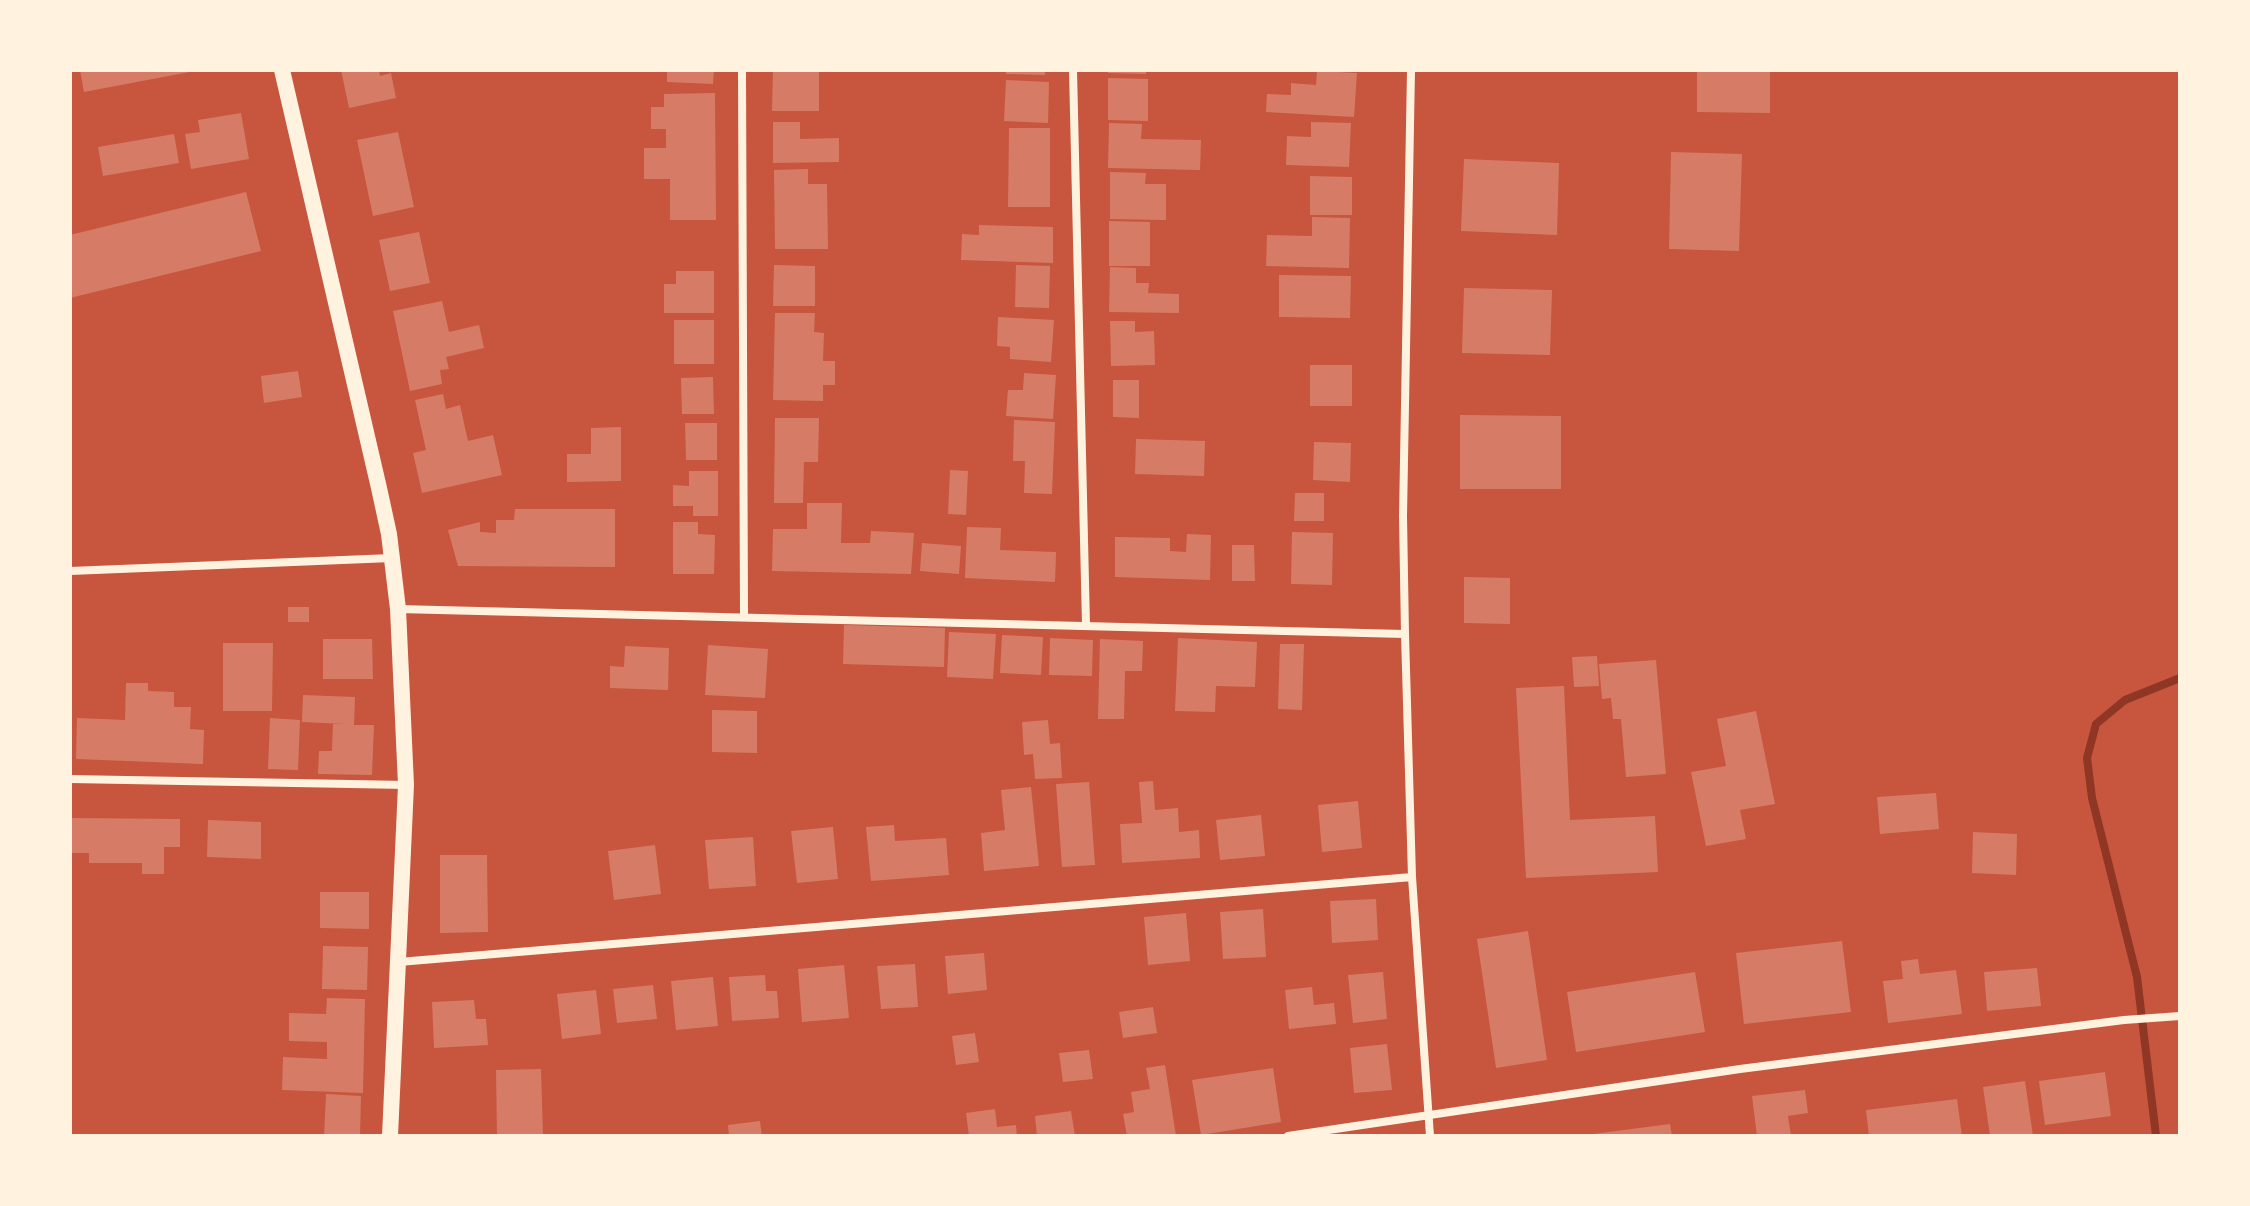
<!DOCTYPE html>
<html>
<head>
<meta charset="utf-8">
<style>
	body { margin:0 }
	#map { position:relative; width:2250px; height:1206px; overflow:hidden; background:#c8553d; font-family:Ubuntu,sans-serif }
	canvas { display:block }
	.frame { position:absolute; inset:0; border:72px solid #fff3e0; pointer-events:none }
</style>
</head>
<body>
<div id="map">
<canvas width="2250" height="1206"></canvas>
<div class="frame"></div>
</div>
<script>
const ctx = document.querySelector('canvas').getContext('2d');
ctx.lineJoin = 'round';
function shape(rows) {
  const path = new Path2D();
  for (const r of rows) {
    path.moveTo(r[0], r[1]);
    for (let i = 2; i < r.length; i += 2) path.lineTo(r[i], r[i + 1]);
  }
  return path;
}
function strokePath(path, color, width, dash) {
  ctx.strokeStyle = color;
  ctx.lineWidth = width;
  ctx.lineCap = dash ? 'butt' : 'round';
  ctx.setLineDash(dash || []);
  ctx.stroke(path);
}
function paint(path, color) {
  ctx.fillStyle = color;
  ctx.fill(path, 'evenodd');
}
strokePath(shape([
	[2156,1136,2137,977,2092,798,2087,758,2096,724,2125,700,2180,678]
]), '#8f3625', 8);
paint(shape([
	[80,70,194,70,195,71,84,92],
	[341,70,379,70,380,76,391,73,396,98,349,108],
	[667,70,714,70,713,84,667,82],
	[773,70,819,70,819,111,772,111],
	[1006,70,1045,70,1045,75,1006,74],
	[1108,70,1146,70,1146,74,1108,73],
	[1697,70,1770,70,1770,113,1697,112],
	[1317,71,1357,73,1354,117,1266,112,1267,94,1291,95,1291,83,1316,85],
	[1108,78,1148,79,1148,121,1108,120],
	[1006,80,1049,82,1048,123,1004,121],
	[715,93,716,220,670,220,670,179,644,179,644,148,666,148,666,129,651,129,651,107,664,107,664,94],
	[241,113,249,159,191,169,185,134,200,132,198,120],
	[773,122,800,122,800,139,839,138,839,162,773,163],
	[1311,122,1351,123,1349,167,1286,165,1287,136,1311,137],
	[1109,123,1142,124,1141,139,1201,140,1200,170,1108,168],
	[1009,128,1050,128,1050,207,1008,207],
	[398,132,414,207,373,216,357,140],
	[174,134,179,163,103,176,98,147],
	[1671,152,1742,154,1739,251,1669,249],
	[1464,159,1559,163,1557,235,1461,231],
	[808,169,808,184,827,184,828,249,775,249,774,170],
	[1110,172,1146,173,1145,184,1166,184,1166,220,1110,219],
	[1310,176,1352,177,1352,215,1310,215],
	[246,192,261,251,70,298,70,235],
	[1312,217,1350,218,1349,268,1266,266,1267,235,1312,236],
	[1109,221,1150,222,1150,266,1109,266],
	[979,225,1053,227,1053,263,961,260,962,234,979,235],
	[419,232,430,283,390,291,379,240],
	[774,265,815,266,815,306,773,306],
	[1016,265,1050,266,1049,308,1015,307],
	[1110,267,1136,268,1136,283,1149,283,1148,293,1179,294,1179,313,1109,312],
	[676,271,714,271,714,313,664,313,664,284,676,284],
	[1279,275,1351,276,1350,318,1279,317],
	[1464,288,1552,290,1550,355,1462,353],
	[442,301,449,332,479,325,484,348,446,357,449,369,440,370,442,384,410,391,393,311],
	[775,313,815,313,814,332,824,333,823,361,835,361,835,385,823,385,823,401,773,400],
	[998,317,1054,320,1051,362,1010,359,1010,347,997,346],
	[674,320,714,320,714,364,674,364],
	[1110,321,1135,321,1135,332,1154,331,1155,365,1111,366],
	[1310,365,1352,365,1352,406,1310,406],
	[298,371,302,397,264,403,261,376],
	[1024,373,1056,375,1053,419,1006,416,1008,390,1023,390],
	[713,377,714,414,682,414,681,378],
	[1113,380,1139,380,1139,418,1113,417],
	[443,394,446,409,460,405,468,441,493,435,502,475,422,493,413,453,426,450,415,400],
	[1460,415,1561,416,1561,489,1460,489],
	[775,418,819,418,818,462,804,462,803,503,774,503],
	[1014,420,1055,422,1052,494,1024,493,1025,461,1013,461],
	[685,423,717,423,717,460,686,460],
	[621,427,621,481,567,482,567,454,591,454,591,428],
	[1136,439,1205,441,1204,476,1135,474],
	[1314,442,1351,443,1350,482,1313,480],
	[950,470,968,471,966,515,948,514],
	[689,471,718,471,718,516,693,516,693,506,673,506,673,485,689,486],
	[1295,493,1324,493,1324,521,1294,521],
	[807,503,842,503,841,543,870,543,871,531,914,533,911,574,772,571,773,529,807,529],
	[515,509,615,509,615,567,458,566,448,530,480,522,480,532,496,533,496,520,514,520],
	[673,522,698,522,698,534,715,535,714,574,673,574],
	[967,527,1001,528,1000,550,1056,552,1055,582,965,578],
	[1292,532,1333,533,1332,585,1291,584],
	[1187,534,1211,535,1210,580,1115,577,1115,537,1170,538,1170,551,1186,552],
	[922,543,961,546,959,574,920,571],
	[1232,545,1254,545,1255,581,1232,581],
	[1464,577,1510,578,1510,624,1464,623],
	[288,607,309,607,309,622,288,622],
	[844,625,945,628,944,667,843,664],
	[949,632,996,634,993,679,947,677],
	[1002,635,1043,637,1041,675,1000,673],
	[1050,638,1093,640,1092,676,1049,675],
	[1178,638,1257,642,1255,687,1216,686,1215,712,1175,711],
	[323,639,372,639,373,679,323,679],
	[1100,639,1143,641,1142,671,1125,671,1124,719,1098,719],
	[223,643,273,643,272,711,223,711],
	[1280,644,1304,644,1302,710,1278,709],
	[708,645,768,649,765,698,705,695],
	[625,646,669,648,668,690,610,688,610,666,624,667],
	[1597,656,1599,686,1574,687,1572,657],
	[1656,660,1666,774,1626,777,1621,719,1613,719,1611,698,1602,699,1599,664],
	[126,683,148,683,148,691,174,692,174,707,191,707,190,729,204,730,203,764,76,759,77,718,125,720],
	[1564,686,1570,820,1655,816,1658,872,1526,878,1516,688],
	[303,695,355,697,354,725,374,725,372,775,318,774,319,751,332,751,333,724,345,724,302,722],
	[712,710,757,711,757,753,712,752],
	[1756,711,1775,804,1740,810,1746,839,1706,846,1691,772,1726,766,1717,719],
	[270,718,300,720,298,770,268,769],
	[1048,720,1050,744,1060,743,1062,778,1035,779,1033,754,1024,755,1022,722],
	[1153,781,1155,810,1178,808,1179,832,1199,830,1200,858,1122,863,1120,824,1142,823,1139,782],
	[1089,782,1095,865,1062,867,1056,784],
	[1031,787,1039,866,984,871,981,833,1005,830,1001,790],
	[1936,793,1939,829,1880,834,1877,797],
	[1358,801,1362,848,1322,852,1318,805],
	[1261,815,1265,856,1220,860,1216,820],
	[70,818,180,819,180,847,164,847,164,874,142,874,142,863,89,863,89,853,70,853],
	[208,820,261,822,261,859,207,857],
	[894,825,895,841,946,838,949,875,871,881,866,827],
	[833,827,838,879,797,883,791,831],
	[1973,832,2017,834,2016,875,1972,873],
	[753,837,756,886,709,889,705,840],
	[655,845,661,894,614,900,608,851],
	[440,855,487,855,488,932,440,933],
	[320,892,369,892,369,929,320,928],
	[1376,899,1378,940,1332,943,1330,901],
	[1263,909,1266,957,1223,959,1220,912],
	[1186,913,1190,961,1148,965,1144,917],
	[1528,931,1547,1060,1496,1068,1477,939],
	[1842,941,1851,1012,1744,1024,1736,953],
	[323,946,368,947,367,990,322,989],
	[984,953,987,990,948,994,945,956],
	[1918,959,1920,974,1956,970,1962,1014,1888,1023,1883,981,1903,979,1901,961],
	[915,964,918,1007,881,1009,877,966],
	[844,965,849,1018,802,1022,798,969],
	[2037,968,2041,1006,1987,1011,1984,972],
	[1383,972,1387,1019,1353,1023,1348,975],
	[1695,972,1705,1032,1576,1052,1567,992],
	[765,975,766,991,777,991,779,1018,732,1021,729,977],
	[713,977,718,1026,676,1030,671,981],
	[653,985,657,1019,617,1023,613,989],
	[1312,987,1314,1005,1334,1003,1336,1024,1289,1029,1285,990],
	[596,990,601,1034,562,1039,557,994],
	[327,998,365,999,363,1093,282,1090,283,1057,327,1059,327,1042,289,1041,289,1013,326,1014],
	[474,1000,476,1019,486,1019,488,1045,434,1048,432,1002],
	[1153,1007,1157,1033,1123,1038,1119,1012],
	[975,1033,979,1062,956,1065,952,1036],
	[1387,1044,1392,1090,1354,1093,1350,1048],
	[1089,1050,1093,1079,1063,1082,1059,1053],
	[1165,1065,1176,1136,1127,1136,1123,1114,1134,1112,1131,1092,1150,1089,1146,1068],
	[1273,1068,1281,1122,1201,1135,1192,1080],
	[541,1069,543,1136,497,1136,496,1070],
	[2105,1072,2111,1116,2045,1125,2039,1081],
	[2025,1081,2033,1136,1990,1136,1983,1087],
	[1805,1090,1808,1113,1788,1116,1791,1136,1757,1136,1752,1096],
	[326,1094,361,1096,360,1136,324,1136],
	[1957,1099,1962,1136,1869,1136,1866,1110],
	[995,1109,997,1127,1016,1125,1017,1136,969,1136,966,1113],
	[1071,1111,1075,1136,1037,1136,1035,1116],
	[760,1121,762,1136,729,1136,728,1125],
	[1670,1124,1672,1136,1593,1136,1593,1134]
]), '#d67c66');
strokePath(shape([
	[742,70,744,617],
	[1073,70,1086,625],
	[1411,70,1403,516,1405,634,1412,877,1430,1136],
	[70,571,392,558],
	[398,609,1405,634],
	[70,779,406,785],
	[399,962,1412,877],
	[1288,1136,1740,1069,2124,1020,2180,1016]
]), '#fff3e0', 8);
strokePath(shape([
	[282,70,379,488,389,534,398,609,406,785,390,1136]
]), '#fff3e0', 16);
</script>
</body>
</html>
